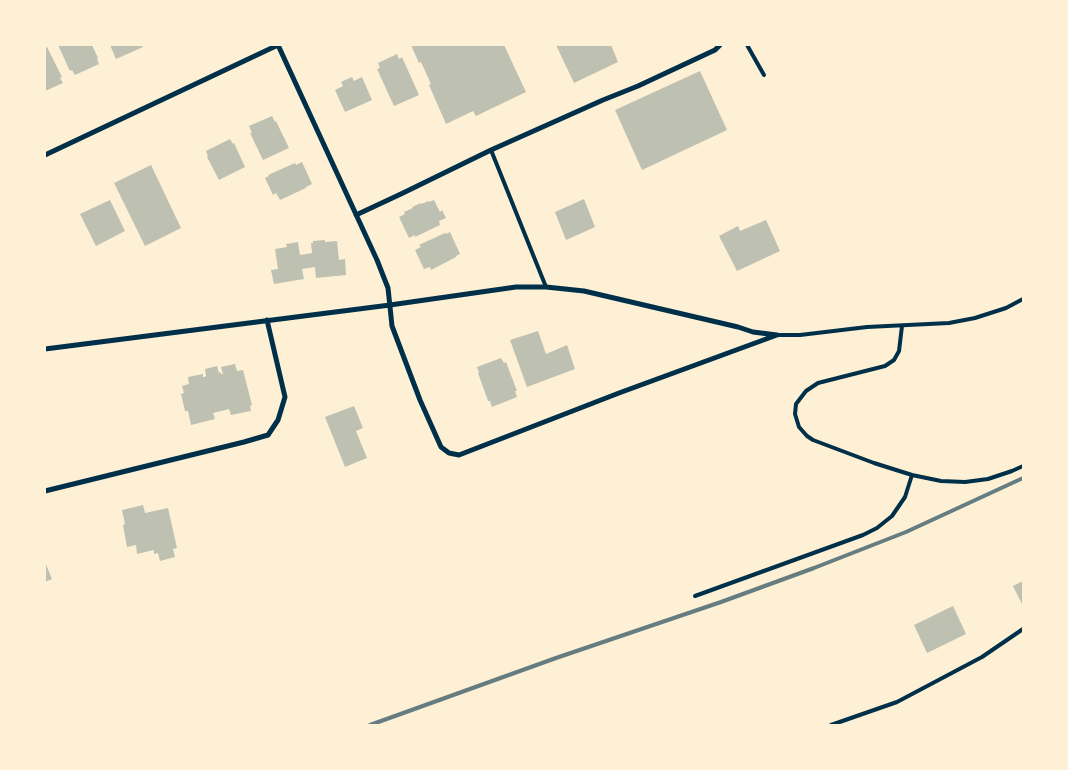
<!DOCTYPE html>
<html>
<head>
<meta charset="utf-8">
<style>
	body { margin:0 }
	#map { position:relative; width:1068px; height:770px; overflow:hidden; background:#fdf0d5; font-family:"Roboto Condensed",sans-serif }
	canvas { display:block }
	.frame { position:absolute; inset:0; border:46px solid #fdf0d5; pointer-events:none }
</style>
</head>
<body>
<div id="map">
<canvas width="1068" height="770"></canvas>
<div class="frame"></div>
</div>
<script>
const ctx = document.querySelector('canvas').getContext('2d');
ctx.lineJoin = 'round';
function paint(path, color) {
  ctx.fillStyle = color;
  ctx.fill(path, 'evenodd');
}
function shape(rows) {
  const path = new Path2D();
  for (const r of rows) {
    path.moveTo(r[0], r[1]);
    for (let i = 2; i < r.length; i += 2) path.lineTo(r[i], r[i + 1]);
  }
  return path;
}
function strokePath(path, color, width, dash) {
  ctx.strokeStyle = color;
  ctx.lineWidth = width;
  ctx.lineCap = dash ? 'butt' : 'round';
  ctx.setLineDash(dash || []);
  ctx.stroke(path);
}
paint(shape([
	[58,45,92,45,98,58,97,59,99,64,75,75,72,70,70,71],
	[110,45,142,45,143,47,116,59],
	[411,45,504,45,526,92,476,116,473,111,446,124,429,85,431,84,421,62,419,63],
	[556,45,611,45,618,62,574,83],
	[47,47,62,77,60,78,63,83,45,91,45,48],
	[397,54,399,59,402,57,419,95,394,106,377,69,380,68,378,63],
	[700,71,727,130,642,170,615,110],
	[352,77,354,81,362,77,372,100,345,112,335,90,343,86,341,82],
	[272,116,275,122,276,121,289,148,263,160,250,133,252,133,249,126],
	[230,139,233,144,234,143,245,167,219,180,207,157,208,156,206,151],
	[302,162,312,184,306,187,306,188,280,200,276,193,273,195,265,178,269,176,268,175,295,163,296,165],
	[151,165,181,228,145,246,114,183],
	[584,199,595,227,566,240,555,212],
	[110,200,125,231,96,246,80,214],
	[434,200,440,212,442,210,446,218,439,221,440,225,415,237,415,235,409,238,399,217,405,214,404,212,413,208,412,207,421,203,421,204,429,201,429,202],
	[766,220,780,251,737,271,719,236,738,226,740,231],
	[450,232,460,254,456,256,456,257,431,270,430,267,424,269,415,250,421,247,419,245,445,233,446,234],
	[325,240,325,242,337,241,339,260,345,259,346,275,316,278,315,267,302,269,304,279,274,284,271,270,278,269,275,249,287,247,286,244,298,242,300,255,312,253,311,243,313,243,313,241],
	[538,331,546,354,567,345,575,369,527,387,510,340],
	[501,358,504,363,506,362,517,391,515,391,517,397,492,407,490,401,488,401,478,373,479,373,477,367],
	[235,364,237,371,243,370,252,405,250,406,251,411,231,415,229,409,213,413,215,419,191,425,188,411,185,411,181,394,184,393,182,386,189,384,188,377,203,374,203,377,205,377,206,376,205,369,217,366,219,373,221,372,221,374,223,374,221,367],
	[354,406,363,428,356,431,367,458,345,467,325,417],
	[143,505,145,513,168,508,177,548,173,549,175,557,160,561,158,553,154,554,154,550,137,554,136,545,127,547,123,525,125,524,122,510],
	[45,562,52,579,45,582],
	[1023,581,1023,606,1013,586],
	[953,606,966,634,927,653,914,625]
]), '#bec0b2');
strokePath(shape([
	[747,45,764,75],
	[491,150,546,287],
	[902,326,899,351,894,360,885,366,818,383,806,391,796,404,795,414,799,427,807,436,813,440,874,463,912,475,941,481,965,482,988,479,1012,471,1023,466],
	[777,335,800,335,867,327,949,323,975,318,1006,308,1023,299],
	[695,596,863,535,877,528,892,516,905,497,912,475],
	[831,725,897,702,982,657,1023,629]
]), '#003049', 4);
strokePath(shape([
	[278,45,377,260,388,288,392,326,420,400,441,447,449,453,459,455,619,393,777,335],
	[45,155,278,45],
	[356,215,403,193,491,150,603,100,638,86,715,50,720,45],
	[45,349,390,305,516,287,546,287,584,291,738,327,753,332,777,335],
	[45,491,244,442,268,435,278,420,285,397,267,320]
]), '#003049', 5);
strokePath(shape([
	[370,725,556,658,721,602,814,568,906,532,1023,478]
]), '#657d81', 4);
</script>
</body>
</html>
